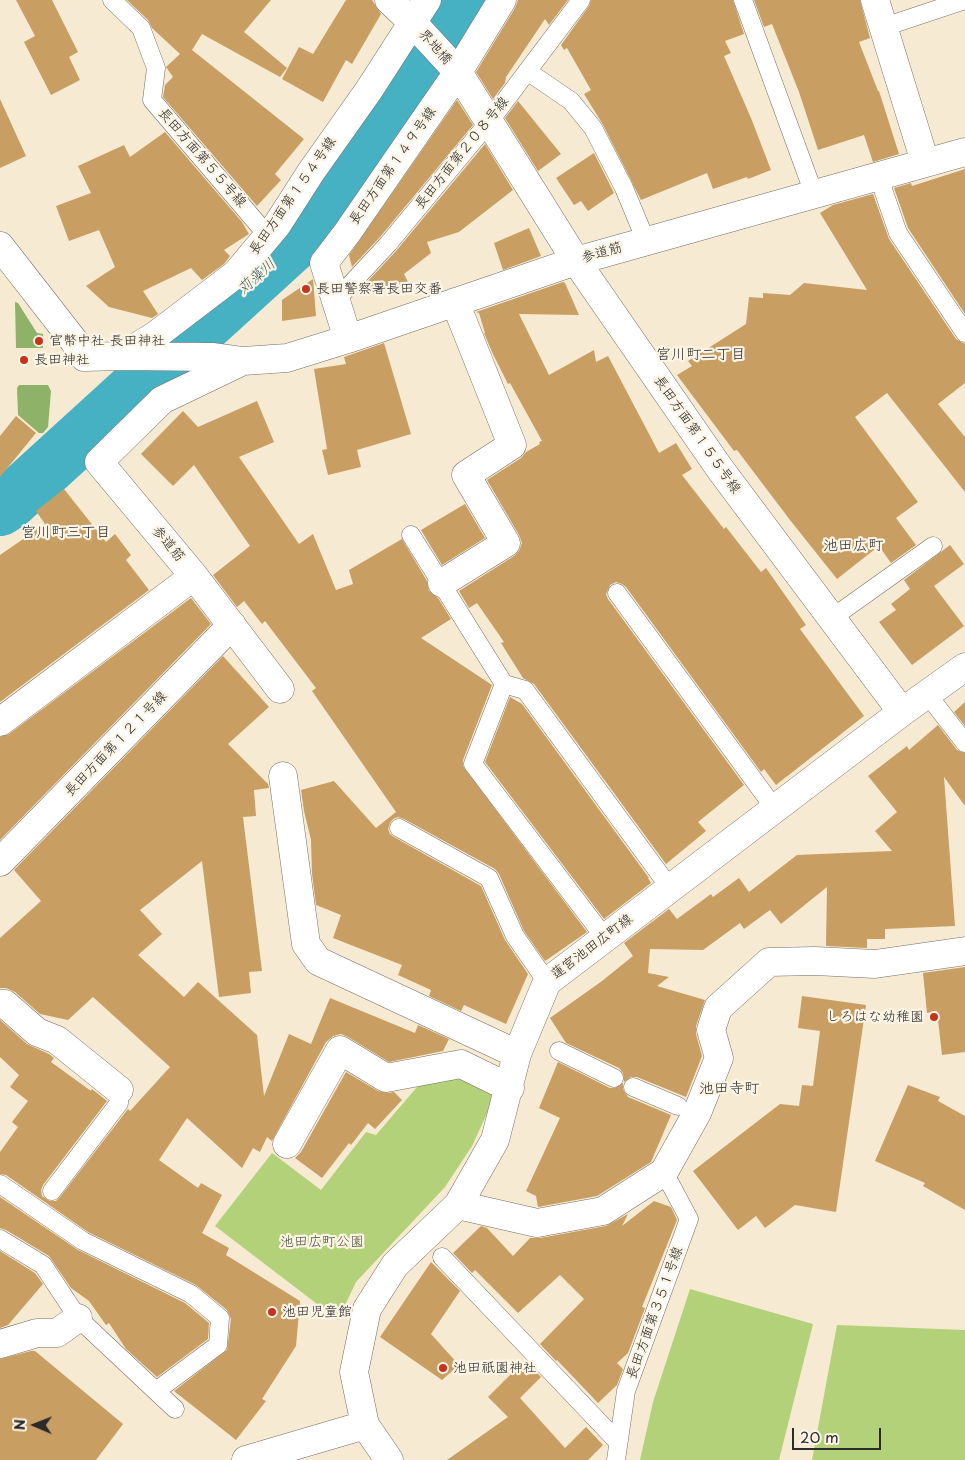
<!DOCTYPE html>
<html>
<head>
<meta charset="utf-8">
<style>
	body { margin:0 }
	#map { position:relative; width:965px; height:1460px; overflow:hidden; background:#f7ead2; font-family:"Playpen Sans",sans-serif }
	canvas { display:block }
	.north { position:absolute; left:10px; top:1400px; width:50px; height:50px; -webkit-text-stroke:4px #fcf5e5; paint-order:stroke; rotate:271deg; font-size:14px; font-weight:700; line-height:20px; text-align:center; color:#2b2b2b }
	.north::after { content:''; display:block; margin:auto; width:18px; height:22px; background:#2b2b2b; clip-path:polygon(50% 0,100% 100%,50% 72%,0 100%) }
	.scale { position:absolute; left:792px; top:1428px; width:89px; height:22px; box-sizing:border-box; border:2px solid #2b2b2b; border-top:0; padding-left:6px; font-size:15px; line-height:18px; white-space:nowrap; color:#2b2b2b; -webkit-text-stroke:4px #fcf5e5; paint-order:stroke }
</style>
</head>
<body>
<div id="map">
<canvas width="965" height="1460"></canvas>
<div class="north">N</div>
<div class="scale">20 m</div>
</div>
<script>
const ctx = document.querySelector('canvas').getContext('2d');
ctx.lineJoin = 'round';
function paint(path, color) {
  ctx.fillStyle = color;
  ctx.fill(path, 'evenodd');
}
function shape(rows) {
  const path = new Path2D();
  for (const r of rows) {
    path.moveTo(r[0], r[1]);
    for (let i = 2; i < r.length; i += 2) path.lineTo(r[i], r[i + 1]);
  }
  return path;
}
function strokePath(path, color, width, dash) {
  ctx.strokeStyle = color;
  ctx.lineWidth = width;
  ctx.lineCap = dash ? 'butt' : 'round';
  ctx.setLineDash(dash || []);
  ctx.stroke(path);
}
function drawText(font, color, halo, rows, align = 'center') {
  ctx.font = font + ' "Playpen Sans","Klee One",sans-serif';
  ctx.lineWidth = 4.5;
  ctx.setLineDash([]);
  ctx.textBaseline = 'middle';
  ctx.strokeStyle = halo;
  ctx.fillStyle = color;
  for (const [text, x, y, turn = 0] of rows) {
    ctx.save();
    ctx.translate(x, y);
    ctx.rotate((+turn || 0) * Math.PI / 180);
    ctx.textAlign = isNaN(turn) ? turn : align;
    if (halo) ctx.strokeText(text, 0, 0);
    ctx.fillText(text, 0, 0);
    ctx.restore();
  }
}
paint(shape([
	[454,1073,496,1094,472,1146,445,1187,356,1282,338,1320,215,1226,272,1153,321,1190,366,1132,376,1135,423,1080],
	[690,1289,813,1324,779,1460,640,1460,653,1402],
	[837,1325,965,1330,965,1460,812,1460]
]), '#b3d178');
paint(shape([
	[15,302,18,303,37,333,43,334,43,348,16,348],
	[19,385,48,385,51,391,48,427,43,433,39,433,18,415,17,388]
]), '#8eb368');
strokePath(shape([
	[0,509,9,503,300,238,463,0]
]), '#45b1c2', 54);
paint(shape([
	[16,0,52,0,78,52,69,57,80,80,51,95,24,42,35,36],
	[127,0,271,0,244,32,287,68,280,77,202,34,192,50,304,139,275,174,281,180,257,206,163,97,165,85,173,77,166,67,180,54,152,28,148,20],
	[346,0,372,0,381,14,352,64,346,60,323,102,282,79,299,47,313,54],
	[518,0,568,0,549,25,545,19,506,77,505,83,493,99,476,72,515,8],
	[591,0,733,0,744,34,725,41,731,53,724,56,751,118,771,170,748,179,747,177,713,189,707,173,641,200,602,123,584,94,591,90,567,48,564,50,561,45,589,6],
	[754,0,860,0,870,38,859,42,878,91,879,91,899,154,873,162,864,135,818,150,799,92,772,24,764,27],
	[0,99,26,156,0,168],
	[457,100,473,125,380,237,352,267,349,255],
	[518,101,561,154,538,171,505,118],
	[165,132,242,222,249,234,224,250,230,256,224,264,202,280,191,268,143,291,158,314,152,318,109,307,86,286,115,267,99,230,69,241,56,206,91,193,78,166,124,145,130,157],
	[485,144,513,190,459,232,427,242,431,253,404,274,408,282,357,293,396,251],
	[594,153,614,193,588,211,581,201,574,205,556,178],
	[965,169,965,314,908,228,894,188,911,183,912,186],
	[873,194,889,239,956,339,965,344,965,383,938,404,965,437,965,492,887,393,855,417,918,502,896,518,916,545,891,563,879,546,837,579,790,520,737,450,734,451,677,375,692,366,688,361,746,324,749,297,763,298,763,293,790,295,804,283,867,290,820,213,833,205],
	[529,228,541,256,503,270,494,243],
	[313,279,316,316,282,321,282,300],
	[563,282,565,283,579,315,519,314,549,375,594,350,596,362,608,356,659,453,676,443,692,469,682,475,724,529,726,527,761,572,766,568,806,625,800,629,864,716,776,785,764,769,761,772,626,587,622,584,616,582,610,585,606,594,608,599,744,785,698,822,706,831,666,864,534,684,523,678,501,643,504,642,477,603,469,608,459,591,514,556,519,551,522,543,519,535,487,480,521,458,526,452,540,444,539,442,542,441,510,383,508,384,492,352,484,333,485,333,479,313,476,312],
	[384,343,411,434,357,450,361,467,328,475,322,450,327,449,314,369,346,364,344,357],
	[257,401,274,442,239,457,299,544,313,534,336,590,353,584,349,570,402,539,427,581,429,591,438,598,451,619,421,638,492,685,463,760,463,766,587,932,545,961,524,931,499,874,495,869,404,819,398,817,393,819,390,823,388,829,390,834,394,837,481,886,505,940,528,974,506,1024,464,1005,461,1011,429,996,431,990,398,975,402,965,333,938,341,915,316,905,312,874,311,840,304,811,301,790,334,781,376,828,396,812,312,691,316,688,265,621,262,624,244,601,237,607,213,575,250,546,194,465,173,486,141,454,183,411,198,427],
	[16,416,36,433,0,477,0,436],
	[64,489,106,542,115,534,131,555,126,560,149,590,0,702,0,555,45,524,36,511],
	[465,504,485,538,442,565,421,530],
	[950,545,964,564,934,586,964,626,912,665,879,622,896,610,891,604,910,589,904,580],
	[191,598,211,624,0,840,0,737,9,734],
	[223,656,269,707,228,744,268,784,269,788,254,790,256,816,243,817,262,971,249,972,251,993,219,997,202,861,140,910,162,934,138,955,184,997,198,982,257,1035,264,1096,289,1034,311,1044,330,998,415,1033,418,1025,449,1039,443,1051,389,1062,348,1037,341,1034,333,1036,326,1042,272,1141,267,1137,260,1152,253,1148,242,1168,187,1118,159,1160,198,1188,201,1183,222,1195,202,1233,229,1248,226,1255,300,1301,296,1346,262,1399,266,1401,236,1440,174,1391,227,1350,231,1319,227,1310,196,1285,88,1232,6,1175,0,1174,0,1152,18,1127,12,1122,28,1101,10,1087,19,1075,0,1057,0,1020,27,1044,49,1054,54,1058,51,1062,91,1091,92,1089,107,1101,43,1185,41,1190,42,1196,50,1201,56,1201,60,1197,128,1109,130,1111,170,1067,93,997,68,1020,40,1014,15,992,6,988,0,988,0,938,41,901,14,870],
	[510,697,522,704,649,878,648,878,651,883,604,919,485,762],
	[965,702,965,726,954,712],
	[938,725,957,750,965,753,965,806,944,777,955,926,885,929,885,939,867,939,867,948,826,946,827,887,781,924,770,910,744,929,740,923,703,950,650,949,648,973,669,977,657,986,705,1000,696,1026,696,1034,702,1056,686,1097,637,1077,631,1077,624,1082,623,1073,619,1068,566,1043,550,1018,602,981,633,956,624,943,669,909,677,919,711,894,713,897,739,878,749,892,797,855,892,851,875,831,897,812,868,776,907,746,909,750],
	[965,967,965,1052,942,1055,937,1011,927,1013,923,973],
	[802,996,866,1005,836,1212,795,1205,765,1228,756,1216,738,1230,693,1171,780,1104,799,1106,802,1085,813,1086,820,1031,798,1028],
	[558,1062,610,1088,615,1088,623,1083,623,1089,628,1097,671,1115,651,1162,597,1196,538,1207,536,1196,526,1191,560,1118,539,1108],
	[346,1072,378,1091,388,1093,394,1092,402,1100,375,1129,368,1123,351,1145,349,1143,322,1178,295,1158,301,1152],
	[908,1085,940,1097,938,1101,965,1116,965,1210,923,1186,925,1183,875,1161],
	[0,1197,78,1250,185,1303,209,1323,208,1339,157,1377,126,1349,109,1323,106,1325,89,1301,71,1288,49,1256,6,1230,0,1228],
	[654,1201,671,1207,677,1220,642,1307,645,1308,628,1353,617,1363,623,1369,617,1385,598,1403,557,1360,556,1361,540,1344,584,1299,560,1275,518,1313,475,1270,472,1273,453,1253,481,1226,487,1228,513,1256,530,1238,540,1238,606,1226,628,1214,622,1226],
	[0,1251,35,1273,43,1284,8,1325,0,1328],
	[431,1262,460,1291,431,1334,459,1365,442,1380,380,1337],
	[31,1351,35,1351,123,1424,96,1460,0,1460,0,1359],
	[525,1360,541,1377,520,1398,565,1448,586,1427,603,1445,588,1460,447,1460,508,1417,488,1397]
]), '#c89e63');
const lane = shape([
	[112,0,141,28,156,68,152,100,268,236],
	[743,0,814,194],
	[884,27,965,0],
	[527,71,571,101,593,128,624,188,646,241],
	[878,175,898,233,965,333],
	[336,300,388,244,489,122,581,0],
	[411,535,504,684,525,690,670,888],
	[617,593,775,809],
	[832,618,933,546],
	[504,684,473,764,605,938],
	[927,694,965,743],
	[399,828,489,878,515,936,547,982],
	[559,1051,614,1078],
	[633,1087,678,1106],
	[0,1184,83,1241,191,1294,220,1318,218,1345,156,1391],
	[52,1191,119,1103,119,1090],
	[0,1239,43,1265,78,1318,175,1409],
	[442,1257,618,1442],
	[616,1460,626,1391,689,1219,664,1172]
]);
const street = shape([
	[389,0,412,22,458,72,576,261,720,469,902,712],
	[875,0,925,162],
	[0,246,74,341,84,357,122,356,214,357,243,361,287,358,348,339,576,261,965,152],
	[348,339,324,263,347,233,458,72,502,0],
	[122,356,156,335,236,274,277,225,311,172,369,90,427,0],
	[194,576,280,689],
	[442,583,506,543,466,475,512,445,455,302],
	[0,722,194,576,99,462,162,400,243,361],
	[283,776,306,944,318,961,517,1054],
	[0,862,232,625],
	[0,1004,5,1004,37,1032,57,1040,119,1090],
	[287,1144,340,1050,386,1078,461,1064,510,1088],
	[458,1205,537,1223,603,1211,664,1172,697,1113,719,1058,711,1030,718,1008,769,962,815,961,875,964,965,951],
	[0,1344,37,1333,57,1333,78,1318],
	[365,1425,354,1372,367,1309,395,1265,458,1205,495,1140,517,1054,547,982,902,712,965,667],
	[246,1460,365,1425,389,1460]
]);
strokePath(lane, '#726e65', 19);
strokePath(street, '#726e65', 29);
strokePath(lane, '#fff', 18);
strokePath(street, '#fff', 28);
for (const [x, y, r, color] of [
	[306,289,5,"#c8321e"],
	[39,341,5,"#c8321e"],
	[24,360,5,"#c8321e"],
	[934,1017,5,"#c8321e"],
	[272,1312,5,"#c8321e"],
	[443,1368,5,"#c8321e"]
]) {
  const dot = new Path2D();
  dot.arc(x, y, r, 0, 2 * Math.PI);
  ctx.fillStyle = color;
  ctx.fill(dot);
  strokePath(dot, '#fcf5e5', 2);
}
drawText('14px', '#2b2b2b', '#fcf5e5', [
	["界地橋",435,47,48],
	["長田方面第２０８号線",462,153,-51],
	["長田方面第５５号線",202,158,49],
	["長田方面第１４９号線",393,166,-55],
	["長田方面第１５４号線",293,196,-55],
	["参道筋",602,253,-16],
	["長田方面第１５５号線",697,435,55],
	["参道筋",168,544,50],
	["長田方面第１２１号線",116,744,-46],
	["蓮宮池田広町線",592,947,-37],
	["長田方面第３５１号線",655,1313,-70]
]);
drawText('14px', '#2b2b2b', '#fcf5e5', [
	["長田警察署長田交番",316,289],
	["官幣中社 長田神社",49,341],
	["長田神社",34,360],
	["しろはな幼稚園",924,1017,"right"],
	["池田児童館",282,1312],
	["池田祇園神社",453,1368]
], 'left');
drawText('14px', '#4d543e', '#fcf5e5', [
	["池田広町公園",322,1242]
]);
drawText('italic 15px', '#345a60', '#fcf5e5', [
	["苅藻川",257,277,-42]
]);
drawText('15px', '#2b2b2b', '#fcf5e5', [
	["宮川町二丁目",701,355],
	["宮川町三丁目",66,533],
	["池田広町",853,546],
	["池田寺町",729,1089]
]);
</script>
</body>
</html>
